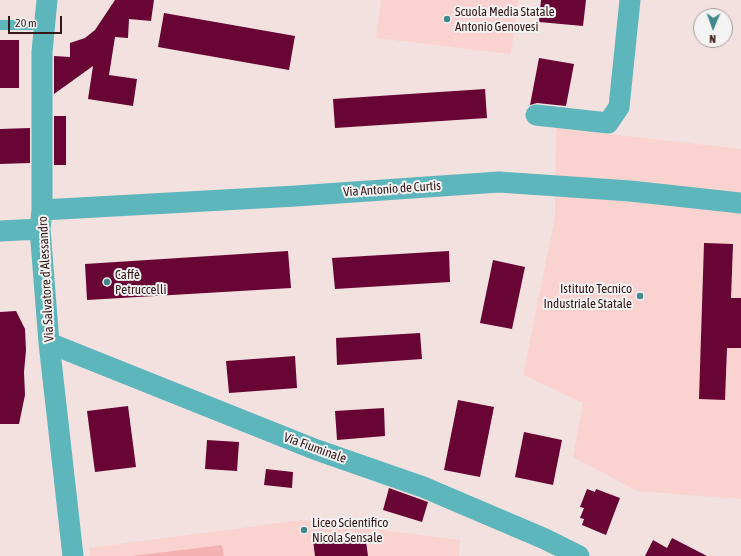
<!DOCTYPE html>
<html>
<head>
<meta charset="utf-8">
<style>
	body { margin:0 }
	#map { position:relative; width:741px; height:556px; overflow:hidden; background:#f3e1e0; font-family:"Asap Condensed",sans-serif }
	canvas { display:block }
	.north { position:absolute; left:693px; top:8px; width:40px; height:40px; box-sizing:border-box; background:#f3f3f3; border:1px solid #a79b9b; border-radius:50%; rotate:182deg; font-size:11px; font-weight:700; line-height:16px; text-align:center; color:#361617 }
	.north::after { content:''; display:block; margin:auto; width:14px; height:18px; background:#40888c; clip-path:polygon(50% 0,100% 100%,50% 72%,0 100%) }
	.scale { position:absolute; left:8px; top:16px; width:54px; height:18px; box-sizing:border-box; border:2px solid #361617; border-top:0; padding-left:5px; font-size:12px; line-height:14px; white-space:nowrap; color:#361617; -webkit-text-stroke:3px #f3f3f3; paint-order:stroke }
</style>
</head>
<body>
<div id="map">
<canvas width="741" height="556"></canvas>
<div class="north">N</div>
<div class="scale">20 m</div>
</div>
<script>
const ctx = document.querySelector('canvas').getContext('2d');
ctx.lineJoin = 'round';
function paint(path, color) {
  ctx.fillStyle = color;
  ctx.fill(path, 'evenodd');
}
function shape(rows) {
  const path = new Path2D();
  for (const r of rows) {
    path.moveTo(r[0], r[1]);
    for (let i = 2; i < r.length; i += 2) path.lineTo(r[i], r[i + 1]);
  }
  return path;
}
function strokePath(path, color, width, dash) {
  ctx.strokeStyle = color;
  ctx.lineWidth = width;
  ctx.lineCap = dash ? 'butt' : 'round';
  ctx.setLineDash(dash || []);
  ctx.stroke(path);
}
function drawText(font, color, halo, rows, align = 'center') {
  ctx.font = font + ' "Asap Condensed",sans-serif';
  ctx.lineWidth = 4;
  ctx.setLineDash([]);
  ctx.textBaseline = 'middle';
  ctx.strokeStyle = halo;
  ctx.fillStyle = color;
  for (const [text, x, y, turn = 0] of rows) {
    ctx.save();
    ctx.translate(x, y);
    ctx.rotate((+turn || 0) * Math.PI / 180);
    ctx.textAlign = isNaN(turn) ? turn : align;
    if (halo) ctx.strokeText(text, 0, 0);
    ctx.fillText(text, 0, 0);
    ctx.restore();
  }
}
paint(shape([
	[381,0,518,0,511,54,376,38],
	[556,128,741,149,741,499,637,491,573,457,583,403,523,375,555,216],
	[302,520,460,540,459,556,90,556,89,548]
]), '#fad3d1');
paint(shape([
	[222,545,224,556,132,556]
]), '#f3b2b1');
paint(shape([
	[115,0,154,0,151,21,129,19,128,38,115,37,109,75,137,79,133,106,88,99,93,66,54,94,54,56,70,57,70,43,85,38,95,30],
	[541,0,586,0,583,26,539,22],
	[164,13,295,36,289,70,158,47],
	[0,40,19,40,19,88,0,88],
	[539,58,574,64,566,106,537,103,530,105],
	[485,89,487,118,335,128,333,99],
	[54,116,66,116,66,165,54,165],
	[30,128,30,163,0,164,0,129],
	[704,243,733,244,731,298,741,298,741,348,727,348,725,400,699,399],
	[288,251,291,288,87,300,85,264],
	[449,251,450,282,335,289,332,258],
	[493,260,525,267,512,329,480,323],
	[16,311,25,329,26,350,24,372,25,395,19,424,0,424,0,312],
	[420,333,422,359,337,365,336,338],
	[295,356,297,388,229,393,226,361],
	[458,400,494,407,480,477,444,470],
	[128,406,136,467,95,472,87,411],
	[384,408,385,436,337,440,335,411],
	[524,432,562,440,553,485,515,477],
	[207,440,239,442,237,471,205,469],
	[266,469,293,472,292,488,264,485],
	[389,488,428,502,422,522,383,510],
	[587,489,595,492,596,489,620,498,606,535,582,525,584,519,580,518,584,508,580,507],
	[365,534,368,556,315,556,313,540],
	[672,538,707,556,645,556,653,540,667,548]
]), '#680534');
strokePath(shape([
	[0,25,45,25]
]), '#5cb6bb', 10);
strokePath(shape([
	[47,0,42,52,42,210,40,229,49,343,73,556],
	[536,115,608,123,619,107,630,0],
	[42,210,296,196,499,182,630,191,741,203],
	[0,231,40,229],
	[49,343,314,449,423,487,545,539,579,556]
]), '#5cb6bb', 21);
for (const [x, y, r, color] of [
	[447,19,4,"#40888c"],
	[107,282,4,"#40888c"],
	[640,296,4,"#40888c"],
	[304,530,4,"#40888c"]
]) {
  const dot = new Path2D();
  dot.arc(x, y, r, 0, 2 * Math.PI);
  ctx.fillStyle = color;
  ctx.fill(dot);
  strokePath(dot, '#f3f3f3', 1.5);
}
drawText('13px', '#361617', '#f3f3f3', [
	["Scuola Media Statale",455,12],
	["Antonio Genovesi",455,27],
	["Caffè",115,275],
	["Petruccelli",115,290],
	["Istituto Tecnico",632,289,"right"],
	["Industriale Statale",632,304,"right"],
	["Liceo Scientifico",312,523],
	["Nicola Sensale",312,538]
], 'left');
drawText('13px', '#361617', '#f3f3f3', [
	["Via Antonio de Curtis",392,189,-4],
	["Via Salvatore d'Alessandro",46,279,-93],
	["Via Fiuminale",315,448,20]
]);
</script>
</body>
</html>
